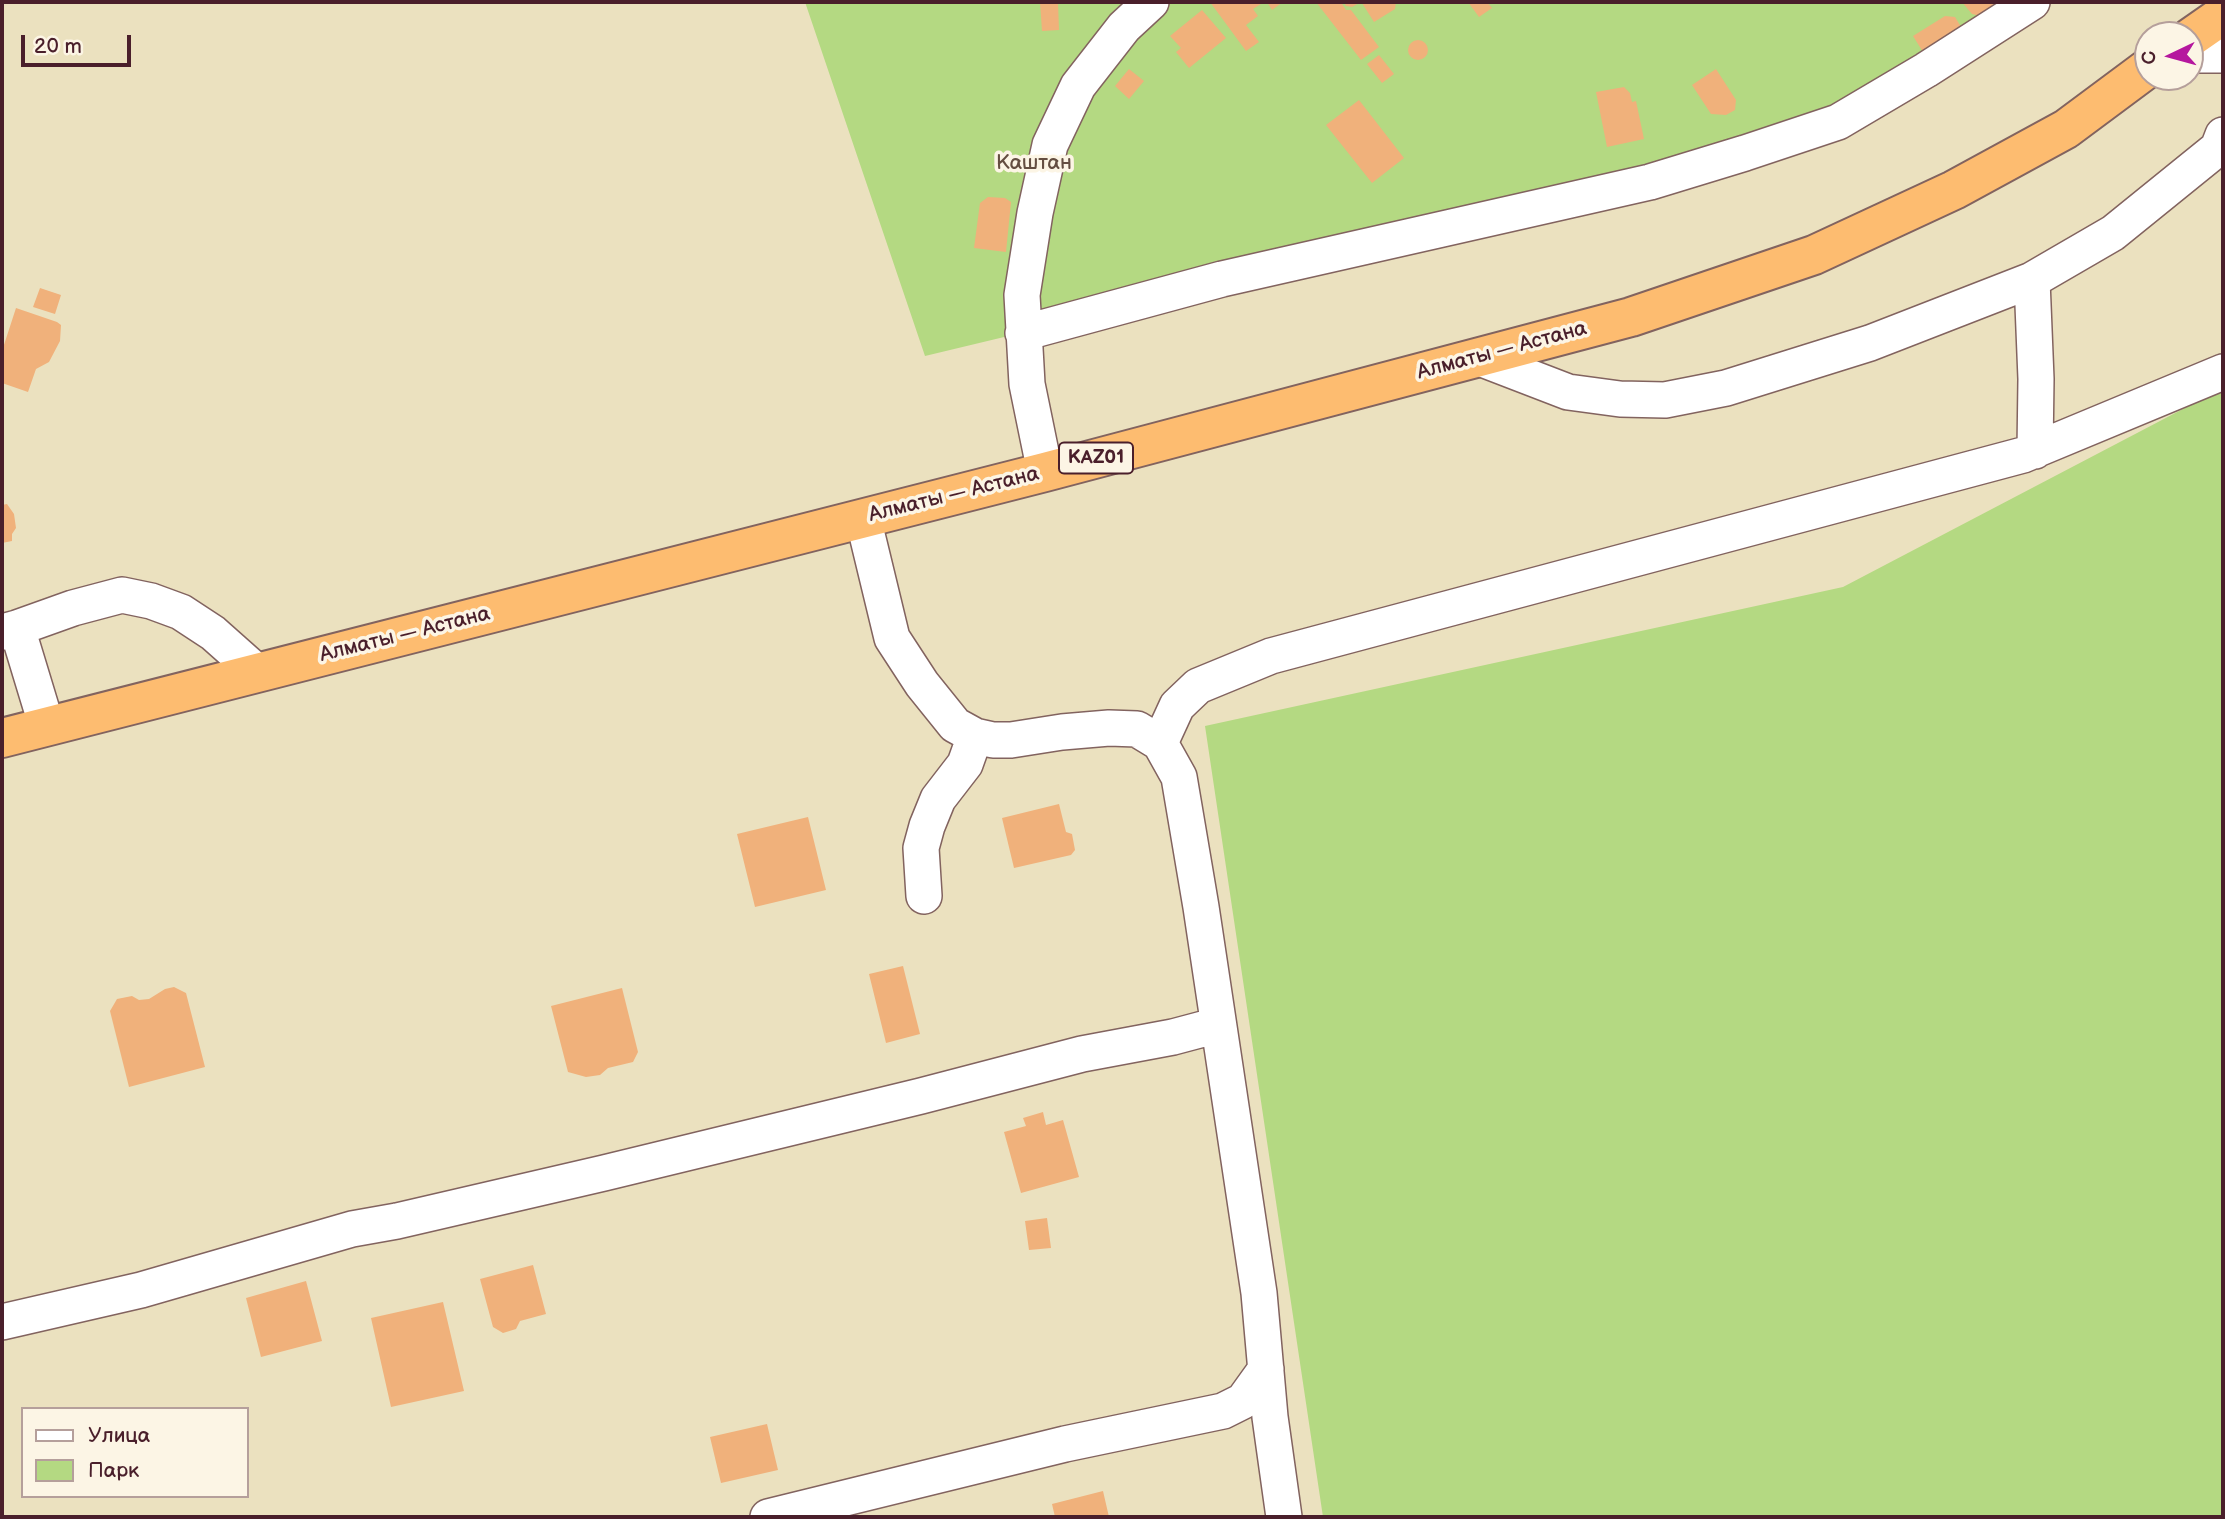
<!DOCTYPE html>
<html>
<head>
<meta charset="utf-8">
<style>
	body { margin:0 }
	#map { position:relative; width:2225px; height:1519px; overflow:hidden; background:#ebe1bf; font-family:"Balsamiq Sans",sans-serif }
	canvas { display:block }
	.frame { position:absolute; inset:0; border:4px solid #4a1f2b; pointer-events:none }
	.legend { position:absolute; left:21px; top:1407px; width:228px; height:91px; box-sizing:border-box; background:#fcf5e5; border:2px solid #b59f9b; margin:0; padding:9px 12px; list-style:none; font-size:21px; color:#4a1f2b }
	.legend li { display:flex; align-items:center; gap:14px; height:35px }
	.legend b { width:35px; border:2px solid #b59f9b }
	.north { position:absolute; left:2134px; top:21px; width:70px; height:70px; box-sizing:border-box; background:#fcf5e5; border:2px solid #b59f9b; border-radius:50%; rotate:265deg; font-size:19px; font-weight:700; line-height:28px; text-align:center; color:#4a1f2b }
	.north::after { content:''; display:block; margin:auto; width:24px; height:32px; background:#b5179e; clip-path:polygon(50% 0,100% 100%,50% 72%,0 100%) }
	.scale { position:absolute; left:21px; top:35px; width:110px; height:32px; box-sizing:border-box; border:4px solid #4a1f2b; border-top:0; padding-left:9px; font-size:21px; line-height:24px; white-space:nowrap; color:#4a1f2b; -webkit-text-stroke:5px #fcf5e5; paint-order:stroke }
</style>
</head>
<body>
<div id="map">
<canvas width="2225" height="1519"></canvas>
<div class="frame"></div>
<ul class="legend">
<li><b style="height:9px;background:#fff"></b>Улица</li>
<li><b style="height:19px;background:#b4d982"></b>Парк</li>
</ul>
<div class="north">С</div>
<div class="scale">20 m</div>
</div>
<script>
const ctx = document.querySelector('canvas').getContext('2d');
ctx.lineJoin = 'round';
function paint(path, color) {
  ctx.fillStyle = color;
  ctx.fill(path, 'evenodd');
}
function shape(rows) {
  const path = new Path2D();
  for (const r of rows) {
    if (r.length === 3) {
      path.moveTo(r[0] + r[2], r[1]);
      path.arc(r[0], r[1], r[2], 0, 2 * Math.PI);
      continue;
    }
    path.moveTo(r[0], r[1]);
    for (let i = 2; i < r.length; i += 2) path.lineTo(r[i], r[i + 1]);
  }
  return path;
}
function strokePath(path, color, width, dash) {
  ctx.strokeStyle = color;
  ctx.lineWidth = width;
  ctx.lineCap = dash ? 'butt' : 'round';
  ctx.setLineDash(dash || []);
  ctx.stroke(path);
}
function drawText(font, color, halo, rows, align = 'center') {
  ctx.font = font + ' "Balsamiq Sans",sans-serif';
  ctx.lineWidth = 7;
  ctx.setLineDash([]);
  ctx.textBaseline = 'middle';
  ctx.strokeStyle = halo;
  ctx.fillStyle = color;
  for (const [text, x, y, turn = 0] of rows) {
    ctx.save();
    ctx.translate(x, y);
    ctx.rotate((+turn || 0) * Math.PI / 180);
    ctx.textAlign = isNaN(turn) ? turn : align;
    if (halo) ctx.strokeText(text, 0, 0);
    ctx.fillText(text, 0, 0);
    ctx.restore();
  }
}
paint(shape([
	[805,2,2051,2,1940,69,1500,218,925,356],
	[2223,388,2223,1517,1323,1517,1205,726,1843,587]
]), '#b4d982');
paint(shape([
	[1040,2,1058,2,1059,30,1042,31],
	[1210,2,1264,2,1253,9,1258,16,1246,25,1259,42,1246,51],
	[1267,2,1283,2,1272,10],
	[1316,2,1341,2,1346,10,1351,10,1379,47,1361,60],
	[1344,2,1361,2,1352,7,1346,6],
	[1365,2,1396,2,1395,9,1374,22,1362,3],
	[1468,2,1487,2,1492,8,1479,17],
	[1962,2,2006,2,1985,17,1972,14],
	[1202,10,1226,38,1189,68,1176,52,1181,48,1170,36],
	[1945,16,1955,17,1966,35,1928,60,1913,36],
	[1418,50,10],
	[1379,55,1394,74,1382,83,1367,64],
	[1129,69,1144,81,1129,99,1115,86],
	[1716,69,1736,100,1735,110,1726,115,1711,114,1692,85],
	[1624,87,1630,93,1632,102,1636,101,1644,139,1607,147,1596,92],
	[1359,100,1404,158,1372,183,1326,125],
	[988,197,1005,198,1011,202,1006,252,974,248,980,203],
	[40,288,61,295,55,314,33,307],
	[16,308,57,322,61,325,60,341,49,362,36,369,28,392,2,383,2,351],
	[7,504,14,514,16,528,12,534,12,541,2,543,2,505],
	[1059,804,1066,832,1072,834,1075,850,1071,855,1014,868,1002,818],
	[808,817,826,890,755,907,737,834],
	[903,966,920,1034,886,1043,869,974],
	[174,987,186,993,205,1067,129,1087,110,1011,117,999,132,996,139,1000,149,999,165,989],
	[622,988,638,1052,633,1062,608,1068,600,1075,586,1077,568,1072,551,1006],
	[1043,1112,1046,1125,1063,1120,1079,1177,1021,1193,1004,1132,1026,1126,1023,1118],
	[1047,1218,1051,1248,1029,1250,1025,1221],
	[533,1265,546,1314,520,1321,516,1329,503,1333,493,1327,480,1279],
	[306,1281,322,1341,261,1357,246,1298],
	[443,1302,464,1391,391,1407,371,1318],
	[767,1424,778,1470,721,1483,710,1437],
	[1103,1491,1109,1517,1055,1517,1052,1504]
]), '#f0b17b');
const minor = shape([
	[2190,55,2223,55],
	[2032,280,2036,379,2035,451],
	[1023,333,1222,279,1650,182,1745,153,1838,122,1926,70,2032,2],
	[1477,357,1568,392,1620,399,1665,400,1726,388,1870,343,2032,280,2113,233,2218,148,2223,135],
	[1045,472,1027,384,1022,295,1035,213,1050,145,1078,86,1124,27,1151,2],
	[863,518,892,638,922,684,955,725,975,736,993,740,1011,740,1062,732,1109,728,1137,729,1160,743,1179,777,1201,907,1259,1293,1270,1417,1284,1517],
	[17,628,47,727],
	[2,632,17,628,73,608,122,595,151,601,181,612,213,633,258,673],
	[1160,743,1177,706,1198,686,1271,656,2023,455,2223,372],
	[924,896,921,848,927,826,938,799,965,764,975,736],
	[2,1322,141,1290,352,1229,397,1221,604,1173,921,1096,1082,1054,1173,1037,1218,1025],
	[768,1517,1065,1444,1223,1411,1243,1401,1266,1369]
]);
const trunk = shape([
	[2190,38,2223,15],
	[2,738,1045,472,1631,317,1814,255,1954,190,2066,129,2148,68]
]);
strokePath(minor, '#82635f', 38);
strokePath(trunk, '#82635f', 42);
strokePath(minor, '#fff', 35);
strokePath(trunk, '#fdbc70', 38);
for (const [x, y, w] of [
	[1096,458,74]
]) {
  const box = new Path2D();
  box.roundRect(x - w / 2, y - 15.5, w, 31, 5);
  ctx.fillStyle = '#fcf5e5';
  ctx.fill(box);
  strokePath(box, '#4a1f2b', 2);
}
drawText('bold 19px', '#4a1f2b', null, [
	["KАZ01",1096,458]
]);
drawText('21px', '#644e41', '#fcf5e5', [
	["Каштан",1034,164]
]);
drawText('21px', '#4a1f2b', '#fcf5e5', [
	["Алматы — Астана",1502,351,-15],
	["Алматы — Астана",954,495,-14],
	["Алматы — Астана",405,635,-14]
]);
</script>
</body>
</html>
